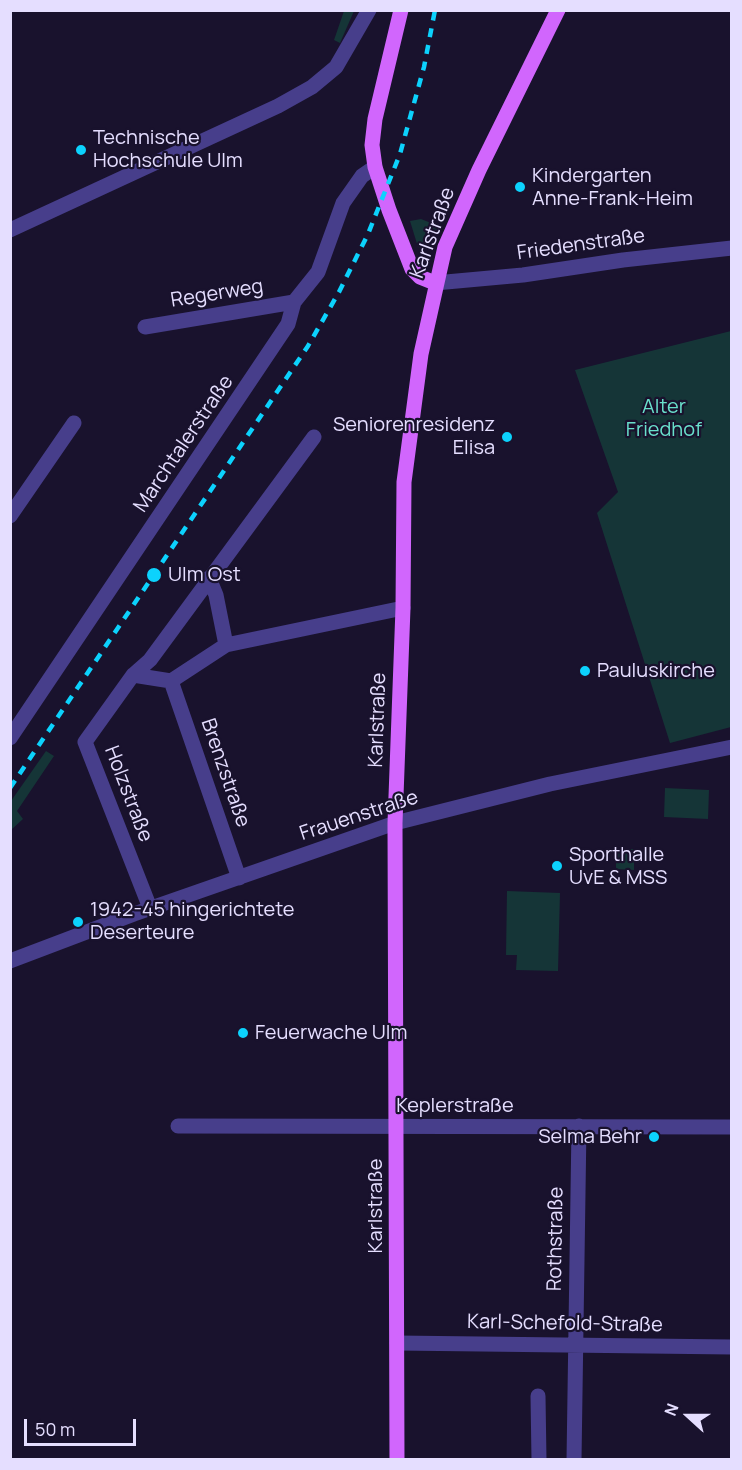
<!DOCTYPE html>
<html>
<head>
<meta charset="utf-8">
<style>
	body { margin:0 }
	#map { position:relative; width:742px; height:1470px; overflow:hidden; background:#19122d; font-family:Manrope,sans-serif }
	canvas { display:block }
	.frame { position:absolute; inset:0; border:12px solid #e5deff; pointer-events:none }
	.north { position:absolute; left:658px; top:1386px; width:60px; height:60px; -webkit-text-stroke:4px #19122d; paint-order:stroke; rotate:291deg; font-size:16px; font-weight:700; line-height:24px; text-align:center; color:#e5deff }
	.north::after { content:''; display:block; margin:auto; width:21px; height:27px; background:#e5deff; clip-path:polygon(50% 0,100% 100%,50% 72%,0 100%) }
	.scale { position:absolute; left:24px; top:1419px; width:112px; height:27px; box-sizing:border-box; border:3px solid #e5deff; border-top:0; padding-left:8px; font-size:18px; line-height:21px; white-space:nowrap; color:#e5deff; -webkit-text-stroke:4px #19122d; paint-order:stroke }
</style>
</head>
<body>
<div id="map">
<canvas width="742" height="1470"></canvas>
<div class="frame"></div>
<div class="north">N</div>
<div class="scale">50 m</div>
</div>
<script>
const ctx = document.querySelector('canvas').getContext('2d');
ctx.lineJoin = 'round';
function paint(path, color) {
  ctx.fillStyle = color;
  ctx.fill(path, 'evenodd');
}
function shape(rows) {
  const path = new Path2D();
  for (const r of rows) {
    path.moveTo(r[0], r[1]);
    for (let i = 2; i < r.length; i += 2) path.lineTo(r[i], r[i + 1]);
  }
  return path;
}
function strokePath(path, color, width, dash) {
  ctx.strokeStyle = color;
  ctx.lineWidth = width;
  ctx.lineCap = dash ? 'butt' : 'round';
  ctx.setLineDash(dash || []);
  ctx.stroke(path);
}
function drawText(font, color, halo, rows, align = 'center') {
  ctx.font = font + ' Manrope,sans-serif';
  ctx.lineWidth = 4.5;
  ctx.setLineDash([]);
  ctx.textBaseline = 'middle';
  ctx.strokeStyle = halo;
  ctx.fillStyle = color;
  for (const [text, x, y, turn = 0] of rows) {
    ctx.save();
    ctx.translate(x, y);
    ctx.rotate((+turn || 0) * Math.PI / 180);
    ctx.textAlign = isNaN(turn) ? turn : align;
    if (halo) ctx.strokeText(text, 0, 0);
    ctx.fillText(text, 0, 0);
    ctx.restore();
  }
}
paint(shape([
	[344,11,354,11,340,43,334,40],
	[421,219,441,227,432,251,418,247,410,221],
	[731,331,731,727,670,743,597,513,618,492,575,370],
	[46,751,54,756,17,811,23,819,11,830,11,801],
	[665,788,709,790,708,819,664,817],
	[616,849,634,849,634,870,616,869],
	[507,891,560,893,558,971,516,970,517,955,506,955]
]), '#153537');
strokePath(shape([
	[10,230,278,106,312,87,336,67,369,10],
	[435,283,523,275,623,260,732,248],
	[145,327,294,302],
	[10,516,74,423],
	[209,578,216,595,226,645],
	[133,675,150,660,314,437],
	[171,681,226,645,403,608],
	[171,681,239,878],
	[10,738,288,324,294,302,318,272,343,203,362,176,375,167],
	[150,908,85,742,133,675,171,681],
	[10,961,134,914,395,823,550,784,732,747],
	[178,1126,732,1127],
	[397,1343,732,1347],
	[538,1396,539,1460],
	[574,1460,579,1126]
]), '#473e8b', 15);
strokePath(shape([
	[401,10,375,119,372,145,375,167,389,210,412,269,420,277,435,283],
	[397,1460,395,823,403,608,404,482,421,354,445,247,479,170,558,10]
]), '#d166fd', 15);
strokePath(shape([
	[10,788,308,346,339,292,368,234,400,154,424,67,435,10]
]), '#0cd2fd', 4.5, [9, 8]);
for (const [x, y, r, color] of [
	[81,150,6,"#0cd2fd"],
	[520,187,6,"#0cd2fd"],
	[507,437,6,"#0cd2fd"],
	[154,575,8,"#0cd2fd"],
	[585,671,6,"#0cd2fd"],
	[557,866,6,"#0cd2fd"],
	[78,922,6,"#0cd2fd"],
	[243,1033,6,"#0cd2fd"],
	[654,1137,6,"#0cd2fd"]
]) {
  const dot = new Path2D();
  dot.arc(x, y, r, 0, 2 * Math.PI);
  ctx.fillStyle = color;
  ctx.fill(dot);
  strokePath(dot, '#19122d', 2);
}
drawText('20px', '#e5deff', '#19122d', [
	["Technische",93,138],
	["Hochschule Ulm",93,161],
	["Kindergarten",532,176],
	["Anne-Frank-Heim",532,199],
	["Seniorenresidenz",495,425,"right"],
	["Elisa",495,448,"right"],
	["Ulm Ost",168,575],
	["Pauluskirche",597,671],
	["Sporthalle",569,855],
	["UvE & MSS",569,878],
	["1942-45 hingerichtete",90,910],
	["Deserteure",90,933],
	["Feuerwache Ulm",255,1033],
	["Selma Behr",642,1137,"right"]
], 'left');
drawText('20px', '#e5deff', '#19122d', [
	["Karlstraße",433,233,-70],
	["Friedenstraße",581,245,-8],
	["Regerweg",217,294,-9],
	["Marchtalerstraße",184,444,-56],
	["Karlstraße",378,720,-88],
	["Brenzstraße",225,773,71],
	["Holzstraße",128,794,69],
	["Frauenstraße",359,816,-18],
	["Keplerstraße",455,1106],
	["Karlstraße",376,1206,-90],
	["Rothstraße",556,1239,-89],
	["Karl-Schefold-Straße",565,1324,1]
]);
drawText('20px', '#69e0cc', '#19122d', [
	["Alter",664,407],
	["Friedhof",664,430]
]);
</script>
</body>
</html>
